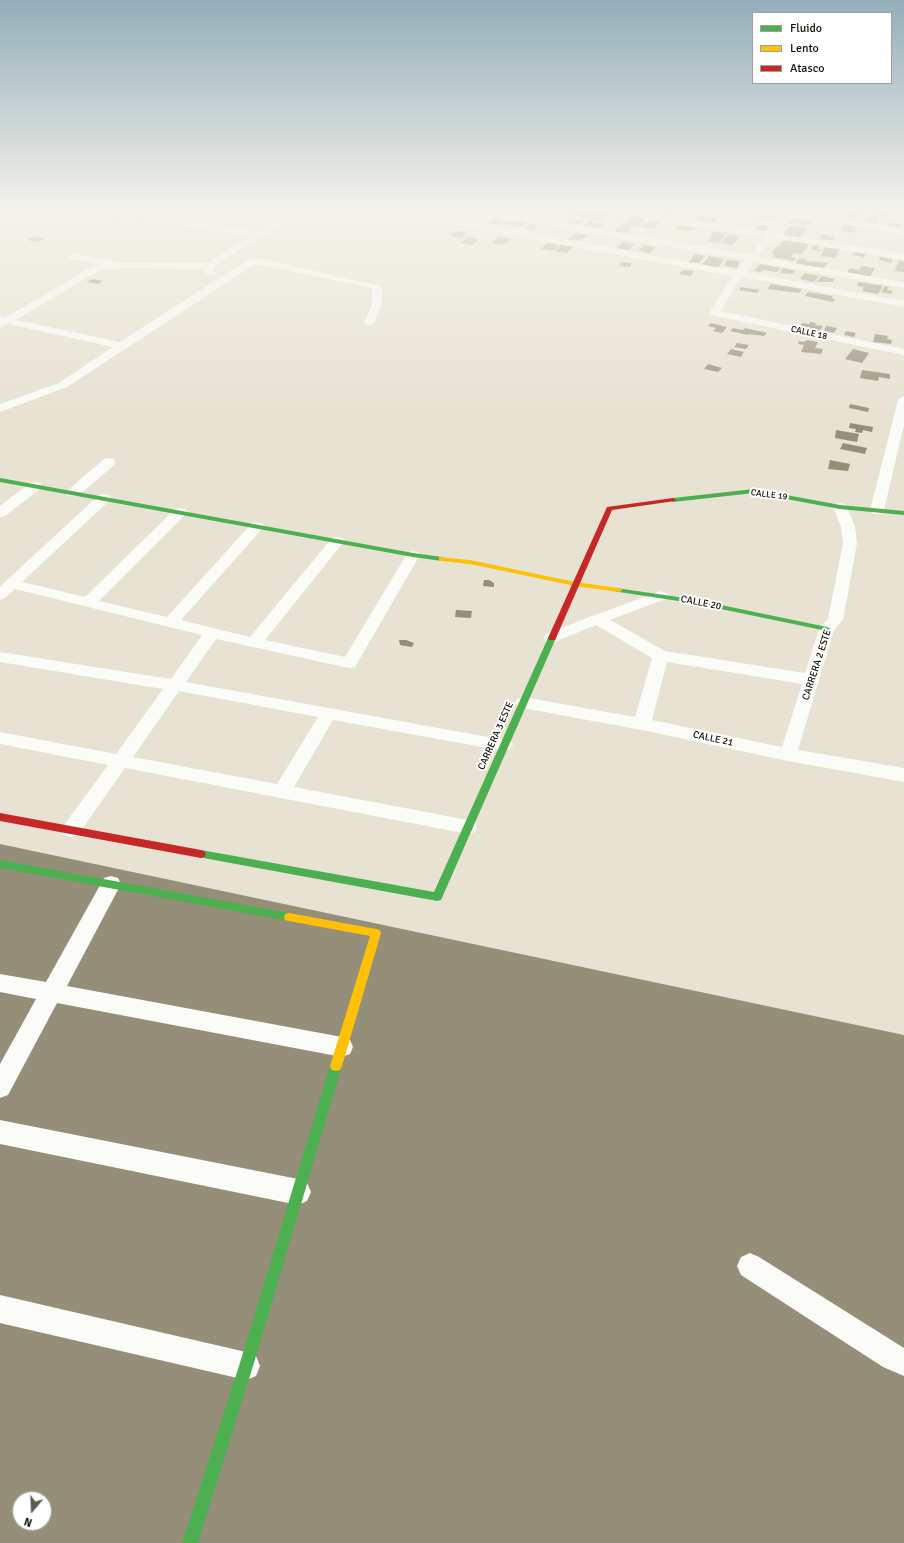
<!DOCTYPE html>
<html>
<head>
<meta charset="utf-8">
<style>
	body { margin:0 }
	#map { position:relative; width:904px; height:1543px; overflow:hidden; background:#e7e2d1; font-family:Signika,sans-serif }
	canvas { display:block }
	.legend { position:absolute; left:752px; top:12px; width:140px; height:72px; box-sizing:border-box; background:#fff; border:1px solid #a19f9b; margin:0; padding:5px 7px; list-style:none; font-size:12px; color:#141006 }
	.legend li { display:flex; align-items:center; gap:8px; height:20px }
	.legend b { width:20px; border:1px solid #a19f9b }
	.north { position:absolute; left:12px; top:1491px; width:40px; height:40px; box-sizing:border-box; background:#fff; border:1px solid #a19f9b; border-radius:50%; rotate:199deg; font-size:11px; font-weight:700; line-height:16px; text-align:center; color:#141006 }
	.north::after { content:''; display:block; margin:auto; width:14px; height:18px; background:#5e5a4d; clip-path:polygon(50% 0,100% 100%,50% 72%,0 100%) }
</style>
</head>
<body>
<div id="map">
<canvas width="904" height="1543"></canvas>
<ul class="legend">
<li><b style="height:5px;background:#4caf50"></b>Fluido</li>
<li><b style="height:5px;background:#ffc107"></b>Lento</li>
<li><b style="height:5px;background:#c62828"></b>Atasco</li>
</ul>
<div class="north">N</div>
</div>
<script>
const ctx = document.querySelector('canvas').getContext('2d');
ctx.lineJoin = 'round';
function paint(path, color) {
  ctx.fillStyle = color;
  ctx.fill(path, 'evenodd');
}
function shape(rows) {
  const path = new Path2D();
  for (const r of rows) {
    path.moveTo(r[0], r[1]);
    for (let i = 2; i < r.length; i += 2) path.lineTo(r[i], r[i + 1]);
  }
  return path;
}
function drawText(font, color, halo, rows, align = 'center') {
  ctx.font = font + ' Signika,sans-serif';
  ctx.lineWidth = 4;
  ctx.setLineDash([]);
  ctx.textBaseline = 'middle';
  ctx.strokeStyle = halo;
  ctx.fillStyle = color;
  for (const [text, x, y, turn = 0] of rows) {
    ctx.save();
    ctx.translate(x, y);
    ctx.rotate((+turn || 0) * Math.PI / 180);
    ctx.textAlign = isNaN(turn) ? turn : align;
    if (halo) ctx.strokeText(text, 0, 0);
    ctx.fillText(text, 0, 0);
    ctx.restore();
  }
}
paint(shape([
	[565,211,596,211,588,218,562,214],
	[597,211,600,211,609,213,600,221,589,219],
	[662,211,666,211,674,212,671,217,659,215],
	[846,211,868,211,865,215],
	[872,211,891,211,888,217,871,214],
	[848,213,859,215,856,221,846,219],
	[763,214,776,216,772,220,759,218],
	[868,215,880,216,877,225,866,223],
	[632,216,646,219,637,227,634,226,625,235,613,232],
	[702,216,717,219,713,223,698,221],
	[793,217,814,220,809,226,788,223],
	[493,218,503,220,497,225,487,223],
	[571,218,585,220,577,227,564,225],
	[504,221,512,223,514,221,525,223,520,227,500,224],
	[589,221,605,224,598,230,582,227],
	[654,221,661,222,653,229,639,227,646,222,652,223],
	[887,222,902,225,899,228,885,225],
	[845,223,858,225,854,233,841,231],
	[530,224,538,226,533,230,525,229],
	[677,225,697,228,695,230,691,230,687,231,673,229],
	[758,225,768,226,765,232,755,231],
	[791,225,807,228,800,238,783,235],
	[456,231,467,233,461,238,450,236],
	[714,232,726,233,719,243,707,242],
	[575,233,587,235,580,241,568,239],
	[728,234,740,236,733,245,720,243],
	[822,234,829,235,829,237,834,238,833,240,820,239],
	[34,237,45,239,37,242,27,240],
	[468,237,480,239,472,245,460,243],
	[499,237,511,239,503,245,491,243],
	[783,240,793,241,790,248,794,241,809,244,802,254,794,253,791,257,796,258,794,261,772,257,774,254,771,254,774,249,778,246,783,247,779,245],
	[623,242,635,244,629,250,616,248],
	[547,243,558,245,553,251,541,249],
	[561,244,573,247,567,253,555,251],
	[813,244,819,245,817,249,822,250,820,252,810,249],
	[644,245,656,247,650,253,638,251],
	[825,247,839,249,836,258,821,256],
	[854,252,866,254,864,257,852,255],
	[695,254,705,256,699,263,689,262],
	[709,256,724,259,718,268,701,265],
	[880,257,892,259,892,263,879,260],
	[799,258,807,259,806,261,828,263,824,268,817,267,816,268,795,264],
	[727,260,740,261,737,268,724,266],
	[899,260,904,261,904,272,895,271],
	[621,262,632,263,630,267,619,266],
	[760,264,781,268,777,272,763,270,761,272,754,271],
	[862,266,875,268,869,278,846,274,850,268,859,270],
	[782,268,795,270,793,274,780,273],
	[683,270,694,271,691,276,679,274],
	[805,273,819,276,814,282,800,279],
	[821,276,835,279,832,282,817,282],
	[93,279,103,281,98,284,87,282],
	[859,282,883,286,878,294,862,291,864,287,857,286],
	[771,284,802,289,799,293,767,289],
	[885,286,889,287,887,290,893,291,891,294,881,292],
	[741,287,760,290,757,293,739,290],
	[808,292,833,296,831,298,835,299,833,302,805,296],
	[810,322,816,323,815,325,823,326,820,331,800,326,802,323,809,324],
	[711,323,727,327,722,333,713,331,716,328,708,326],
	[826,326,837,328,834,333,824,331],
	[733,328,743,330,745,328,767,333,764,336,749,334,748,335,730,331],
	[846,331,856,333,854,337,844,335],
	[875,334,888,336,887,339,892,340,891,344,873,342],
	[806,340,818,342,815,348,823,349,821,354,801,352,804,345,798,344,799,341,805,342],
	[737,343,749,345,746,349,734,347],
	[731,349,744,352,741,357,727,354],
	[853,349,869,353,862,363,845,359],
	[708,364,722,368,718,372,704,369],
	[862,370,890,374,890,379,879,377,878,381,860,378],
	[850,404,869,408,868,412,849,408],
	[850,423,873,427,872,432,863,430,862,433,855,432,856,429,849,428],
	[836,430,859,434,857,442,835,438],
	[843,443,867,448,865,454,840,449],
	[830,460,850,464,848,471,828,469],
	[484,580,489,580,494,583,494,587,483,586],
	[456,610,472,611,471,618,455,617],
	[399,640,406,640,414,643,412,647,400,645],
	[0,844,904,1035,904,1543,0,1543],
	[20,1499,44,1499,44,1523,20,1523]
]), '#958f7a');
paint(shape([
	[132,211,149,211,164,217,259,232,285,216,268,211,304,211,219,263,213,270,216,273,214,275,208,275,204,272,203,269,123,268,98,271,16,320,120,342,244,262,253,259,262,259,380,286,382,288,382,304,374,323,369,326,364,323,372,304,372,289,370,288,262,265,254,265,67,387,0,412,0,404,59,383,113,347,8,324,0,328,0,317,5,318,93,266,102,264,70,259,68,257,70,255,73,254,111,260,116,263,209,263,213,259,251,236,162,222,141,215,122,219,118,216,119,214,132,211],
	[398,211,414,211,737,271,746,260,482,214,478,211,499,211,750,255,765,237,623,214,619,211,641,211,769,232,783,215,770,211,795,211,904,228,904,234,791,216,777,234,904,254,904,260,773,238,758,257,904,282,904,288,754,262,746,272,904,301,904,307,742,277,720,311,904,349,904,355,710,315,709,313,733,276,422,219,398,211],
	[904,396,904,425,884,510,882,513,877,514,872,513,870,510,898,400,900,398,904,396],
	[109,458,114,459,115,462,114,465,78,496,68,496,66,493,68,490,104,459,109,458],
	[35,482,40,483,42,486,40,489,5,516,0,517,0,506,30,483,35,482],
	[104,494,109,495,111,498,109,501,22,582,85,597,175,509,180,508,185,509,187,512,185,515,99,601,167,617,252,523,257,522,262,523,264,526,262,529,181,620,250,637,332,538,337,537,342,538,344,541,342,544,265,640,345,657,408,552,413,551,418,552,420,555,355,667,349,668,216,639,186,682,510,741,513,745,510,749,504,751,333,720,294,787,468,820,475,822,477,827,475,832,468,834,125,768,78,835,71,837,64,835,62,830,64,825,108,765,0,744,0,732,116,754,163,689,0,662,0,652,171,679,202,635,15,589,5,598,0,600,0,587,6,581,99,495,104,494],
	[179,691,318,717,277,784,133,757,179,691],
	[840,503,845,504,847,507,855,527,857,543,843,620,834,630,798,750,904,768,904,782,788,761,642,730,517,707,515,703,517,699,523,697,635,717,652,658,596,625,552,643,546,642,544,638,546,634,592,616,661,591,666,593,669,596,666,599,610,620,665,651,805,673,819,629,828,619,843,543,841,527,833,507,835,504,840,503],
	[667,662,802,684,782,747,652,720,667,662],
	[111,876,118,878,121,884,67,986,342,1037,350,1040,353,1047,350,1054,342,1057,57,1003,8,1095,0,1098,0,1064,36,999,0,992,0,974,46,982,104,878,111,876],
	[0,1120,298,1179,307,1183,311,1192,307,1201,298,1205,0,1144,0,1120],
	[750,1253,759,1257,904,1348,904,1376,883,1367,741,1275,737,1266,741,1257,750,1253],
	[0,1295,246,1352,256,1356,260,1366,256,1376,246,1380,0,1323,0,1295]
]), '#fbfbf8');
paint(shape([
	[0,478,413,553,442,557,446,559,442,561,413,557,0,482,0,478],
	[754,489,840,505,904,511,904,515,840,509,754,493,673,502,670,500,673,498,754,489],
	[616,588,692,599,827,627,831,629,827,631,692,603,619,592,616,592,616,588],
	[552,635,556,638,441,900,437,901,198,857,196,854,198,851,201,850,434,892,548,638,552,635],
	[0,860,289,913,293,914,294,917,293,920,289,921,0,868,0,860],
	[336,1061,340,1062,342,1066,253,1366,198,1543,182,1543,239,1366,330,1066,332,1062,336,1061]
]), '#4caf50');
paint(shape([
	[439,557,470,560,575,582,619,588,623,590,619,592,575,586,470,564,442,561,439,561,439,557],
	[289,913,376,929,380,930,381,933,342,1066,340,1070,336,1071,332,1070,330,1066,370,936,289,921,285,920,284,917,285,914,289,913]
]), '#ffc107');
paint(shape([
	[673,498,676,500,675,501,612,510,556,638,555,640,549,640,548,638,607,507,673,498],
	[0,813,201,850,204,851,206,854,204,857,201,858,0,821,0,813]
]), '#c62828');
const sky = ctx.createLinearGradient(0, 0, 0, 427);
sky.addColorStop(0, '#93aeba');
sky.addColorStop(0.49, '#f4f2ea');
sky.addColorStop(1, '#f4f2ea00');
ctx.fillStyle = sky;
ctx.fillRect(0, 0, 904, 427);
drawText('9px', '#141006', '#fff', [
	["CALLE 18",809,333,12],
	["CALLE 19",769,495,7]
]);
drawText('10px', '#141006', '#fff', [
	["CALLE 20",701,603,11],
	["CARRERA 2 ESTE",817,665,-72],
	["CARRERA 3 ESTE",496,736,-66],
	["CALLE 21",713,739,12]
]);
</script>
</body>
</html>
